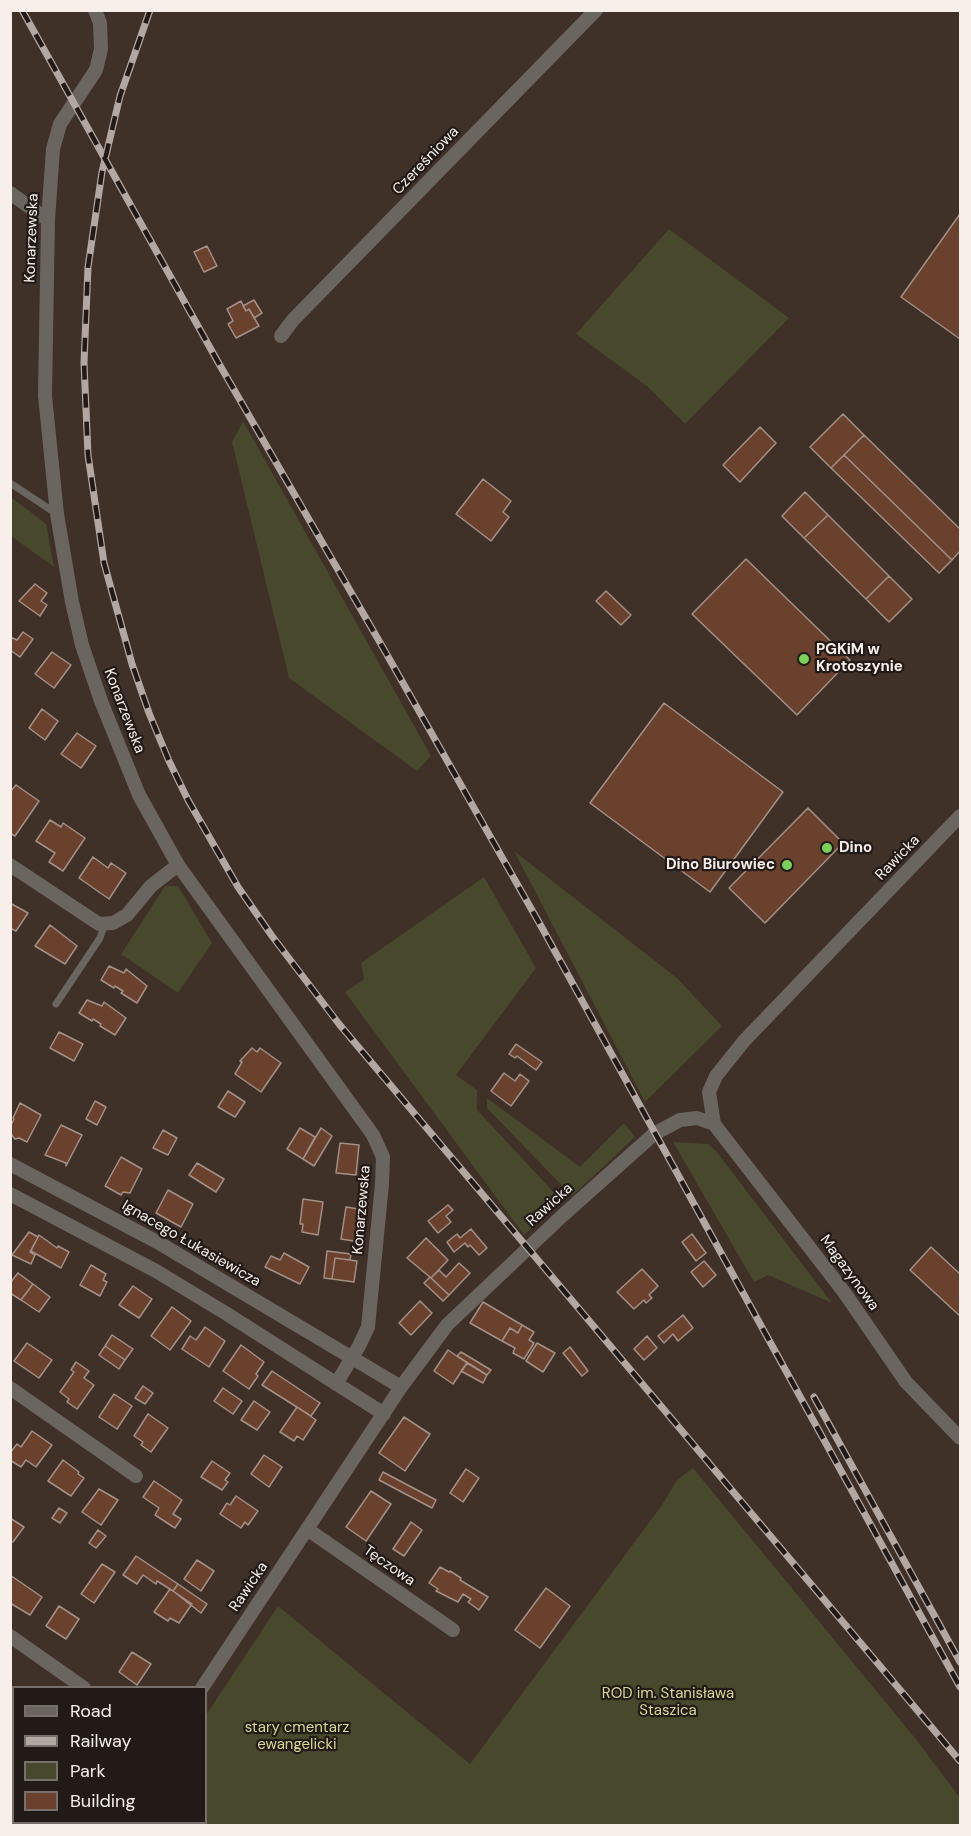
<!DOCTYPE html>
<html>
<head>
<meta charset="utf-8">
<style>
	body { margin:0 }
	#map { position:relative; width:971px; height:1836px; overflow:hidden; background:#3f3028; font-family:"DM Sans",sans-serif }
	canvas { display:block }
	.frame { position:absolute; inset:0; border:12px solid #f9efea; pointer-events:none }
	.legend { position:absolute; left:12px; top:1686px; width:195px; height:138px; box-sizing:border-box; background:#211a16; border:2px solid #776f6b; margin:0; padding:8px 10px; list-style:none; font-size:18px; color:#f9efea }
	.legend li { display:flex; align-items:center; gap:12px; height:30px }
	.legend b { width:30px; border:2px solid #776f6b }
</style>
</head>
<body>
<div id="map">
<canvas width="971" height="1836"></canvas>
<div class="frame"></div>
<ul class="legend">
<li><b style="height:8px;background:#6a655f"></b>Road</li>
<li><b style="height:8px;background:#b3a7a1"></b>Railway</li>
<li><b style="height:16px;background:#47482c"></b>Park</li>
<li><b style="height:16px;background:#69412d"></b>Building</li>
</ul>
</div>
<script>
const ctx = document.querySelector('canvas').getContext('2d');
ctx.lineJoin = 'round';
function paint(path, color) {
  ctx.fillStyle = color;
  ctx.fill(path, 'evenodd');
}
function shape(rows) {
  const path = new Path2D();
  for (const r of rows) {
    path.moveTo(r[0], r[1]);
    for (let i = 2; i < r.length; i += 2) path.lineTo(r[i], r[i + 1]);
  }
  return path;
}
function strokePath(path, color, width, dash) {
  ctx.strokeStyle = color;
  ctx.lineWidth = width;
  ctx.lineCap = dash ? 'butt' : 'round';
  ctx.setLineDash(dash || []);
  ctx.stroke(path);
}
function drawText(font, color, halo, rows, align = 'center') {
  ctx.font = font + ' "DM Sans",sans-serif';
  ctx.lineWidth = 4.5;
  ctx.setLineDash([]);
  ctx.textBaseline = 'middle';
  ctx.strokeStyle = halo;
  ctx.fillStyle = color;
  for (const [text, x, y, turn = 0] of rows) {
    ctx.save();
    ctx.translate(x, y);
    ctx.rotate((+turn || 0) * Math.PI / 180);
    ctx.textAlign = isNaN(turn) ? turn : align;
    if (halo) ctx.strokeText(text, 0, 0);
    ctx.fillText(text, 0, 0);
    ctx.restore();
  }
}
paint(shape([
	[669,229,789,318,685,424,648,387,576,334],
	[243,421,431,756,417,771,289,678,232,442],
	[11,497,46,524,54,567,11,536],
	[514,851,677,978,722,1026,645,1102],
	[484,877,536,968,456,1075,477,1090,477,1110,562,1201,524,1235,345,992,364,979,361,963],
	[165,886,178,886,212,943,178,993,121,954],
	[487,1098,580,1167,624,1123,635,1137,572,1196,487,1108],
	[673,1142,708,1144,716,1151,832,1303,768,1275,754,1282],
	[693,1468,915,1738,960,1798,960,1825,131,1825,133,1822,206,1822,206,1715,278,1606,470,1764,662,1505,677,1480]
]), '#47482c');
const building = shape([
	[960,214,960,339,901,297,960,214],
	[207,246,217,266,204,272,194,252,207,246],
	[254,300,262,313,254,318,249,309,246,311,243,306,254,300],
	[241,301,246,311,249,309,259,326,236,338,228,324,233,321,227,309,241,301],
	[843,414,864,435,831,468,810,447,843,414],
	[760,427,776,443,740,482,723,465,760,427],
	[864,435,960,529,960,551,952,560,844,455,864,435],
	[844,455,952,560,939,573,831,468,844,455],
	[483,479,511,501,503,512,509,517,491,541,456,514,483,479],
	[805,492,828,515,804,538,782,516,805,492],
	[828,515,889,576,866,599,804,538,828,515],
	[746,559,850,660,797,715,692,614,746,559],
	[889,576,912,599,889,622,866,599,889,576],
	[35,584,47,593,41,601,47,605,40,616,19,601,35,584],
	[606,591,631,615,621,625,596,601,606,591],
	[23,632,33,639,20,657,10,650,10,637,17,640,23,632],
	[52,652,71,665,54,688,35,674,52,652],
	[664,703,783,792,710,892,590,803,664,703],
	[42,709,58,721,45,740,29,728,42,709],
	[77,733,96,746,81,768,61,754,77,733],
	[16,785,39,801,15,836,10,833,10,792,16,785],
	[808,808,843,843,765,923,729,888,808,808],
	[50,820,61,827,63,823,85,838,63,871,49,862,55,853,36,841,50,820],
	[93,857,108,868,111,863,126,873,109,899,79,878,93,857],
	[10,903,28,913,16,931,10,928,10,903],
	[50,925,77,946,65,964,35,946,50,925],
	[109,966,124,973,126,969,147,986,137,1003,121,993,123,991,115,986,114,988,101,980,109,966],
	[87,1000,102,1006,104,1002,126,1018,115,1035,100,1026,101,1024,93,1019,92,1021,79,1013,87,1000],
	[59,1032,83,1044,74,1061,50,1048,59,1032],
	[516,1044,542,1062,536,1070,517,1056,515,1058,509,1054,516,1044],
	[252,1048,257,1052,260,1048,281,1063,261,1092,235,1074,242,1062,240,1061,252,1048],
	[504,1073,515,1081,520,1074,529,1081,511,1106,491,1091,504,1073],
	[228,1091,245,1102,235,1117,218,1107,228,1091],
	[95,1101,106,1107,97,1125,86,1119,95,1101],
	[20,1103,41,1115,27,1142,19,1138,15,1139,10,1133,10,1127,14,1119,13,1118,20,1103],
	[61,1125,82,1135,66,1166,66,1163,45,1155,61,1125],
	[300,1128,315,1137,303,1159,287,1149,300,1128],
	[321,1128,332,1136,314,1166,303,1159,321,1128],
	[163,1130,177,1138,168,1155,153,1148,163,1130],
	[340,1143,359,1145,356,1175,336,1173,340,1143],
	[121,1157,142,1169,130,1193,123,1192,121,1195,105,1186,121,1157],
	[197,1163,224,1179,216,1192,189,1175,197,1163],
	[168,1190,193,1204,181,1227,156,1213,168,1190],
	[303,1199,323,1202,318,1235,302,1232,303,1224,300,1224,303,1199],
	[448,1205,453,1210,446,1216,451,1222,438,1233,428,1221,448,1205],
	[346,1207,365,1210,360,1242,341,1239,346,1207],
	[471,1229,487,1248,479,1255,470,1245,468,1247,465,1243,454,1252,447,1242,457,1234,460,1238,471,1229],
	[29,1232,38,1237,30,1252,35,1255,31,1264,12,1255,29,1232],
	[692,1234,706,1253,696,1261,682,1242,692,1234],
	[39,1235,57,1248,58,1246,69,1252,61,1268,31,1251,39,1235],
	[426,1238,448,1260,431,1278,407,1258,426,1238],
	[931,1247,960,1274,960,1316,910,1270,931,1247],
	[327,1251,351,1254,350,1260,335,1258,332,1279,324,1278,327,1251],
	[284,1253,309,1267,300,1284,265,1267,271,1256,280,1260,284,1253],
	[335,1258,357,1261,354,1282,332,1279,335,1258],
	[704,1261,716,1275,703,1287,691,1272,704,1261],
	[459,1263,470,1273,449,1295,431,1278,439,1270,446,1277,459,1263],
	[91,1265,106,1274,103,1280,107,1282,100,1296,80,1285,91,1265],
	[642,1269,658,1286,649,1295,652,1298,646,1303,644,1300,634,1309,617,1292,642,1269],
	[18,1273,33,1284,21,1300,10,1293,10,1283,18,1273],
	[430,1277,449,1295,443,1301,424,1283,430,1277],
	[33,1284,50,1297,39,1312,21,1300,33,1284],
	[133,1286,152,1299,139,1318,119,1305,133,1286],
	[420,1301,432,1313,411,1335,399,1323,420,1301],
	[483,1302,522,1325,518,1333,510,1328,502,1341,470,1323,483,1302],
	[172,1307,191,1321,170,1350,151,1336,172,1307],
	[683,1315,693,1328,678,1341,673,1334,664,1343,658,1336,683,1315],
	[522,1325,534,1332,529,1340,534,1343,524,1359,513,1353,515,1348,502,1341,510,1328,518,1333,522,1325],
	[205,1327,225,1341,209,1367,182,1349,190,1336,196,1340,205,1327],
	[112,1335,133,1349,125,1360,105,1346,112,1335],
	[647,1336,657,1348,644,1360,634,1349,647,1336],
	[27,1343,52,1360,39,1378,14,1361,27,1343],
	[537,1343,555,1353,543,1372,526,1361,537,1343],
	[241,1345,264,1362,256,1374,258,1376,249,1389,223,1371,241,1345],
	[105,1346,125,1360,119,1369,99,1355,105,1346],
	[570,1347,588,1371,582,1376,563,1353,570,1347],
	[448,1350,467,1363,453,1384,434,1371,448,1350],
	[461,1352,491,1370,487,1375,457,1356,461,1352],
	[76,1362,89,1371,84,1378,94,1385,77,1409,67,1402,69,1399,60,1392,74,1372,71,1370,76,1362],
	[467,1363,487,1375,483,1383,461,1371,467,1363],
	[272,1371,320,1403,311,1416,262,1385,272,1371],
	[143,1386,153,1393,145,1404,135,1398,143,1386],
	[223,1388,242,1401,233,1414,214,1401,223,1388],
	[114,1394,132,1406,117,1429,99,1417,114,1394],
	[254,1401,270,1412,257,1430,241,1420,254,1401],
	[297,1407,316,1420,303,1440,297,1436,294,1441,280,1432,297,1407],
	[148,1414,168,1428,151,1452,141,1445,143,1442,134,1436,148,1414],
	[404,1417,430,1434,405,1471,379,1453,404,1417],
	[32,1431,52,1445,36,1467,26,1460,21,1467,10,1460,10,1453,17,1444,21,1447,32,1431],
	[264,1455,282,1467,269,1487,251,1474,264,1455],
	[63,1460,79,1472,78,1474,84,1478,71,1496,48,1481,63,1460],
	[212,1461,230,1473,225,1480,228,1482,222,1490,201,1477,212,1461],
	[466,1469,479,1478,463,1502,450,1493,466,1469],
	[383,1472,436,1500,432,1508,379,1480,383,1472],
	[154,1481,182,1500,173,1514,181,1519,175,1528,155,1515,159,1508,143,1497,154,1481],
	[99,1489,118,1500,101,1525,82,1512,99,1489],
	[371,1491,391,1504,366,1541,346,1527,371,1491],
	[236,1496,258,1511,248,1525,245,1522,241,1528,220,1514,227,1503,230,1505,236,1496],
	[59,1508,67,1513,60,1523,52,1518,59,1508],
	[10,1518,24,1527,13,1542,10,1540,10,1518],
	[411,1522,422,1530,404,1556,393,1549,411,1522],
	[98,1530,106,1536,96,1548,89,1543,98,1530],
	[136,1556,178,1584,173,1591,157,1581,156,1584,143,1575,137,1584,123,1575,136,1556],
	[197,1560,214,1571,201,1591,184,1579,197,1560],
	[102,1564,115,1572,94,1603,81,1594,102,1564],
	[440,1567,449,1572,450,1571,461,1578,460,1580,488,1597,479,1610,468,1602,471,1599,463,1594,458,1602,436,1591,438,1589,429,1583,440,1567],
	[10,1575,42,1597,30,1615,10,1603,10,1575],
	[178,1584,207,1604,201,1613,173,1591,178,1584],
	[546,1588,570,1606,540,1648,515,1630,546,1588],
	[170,1589,192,1604,179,1623,170,1618,168,1621,154,1612,170,1589],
	[59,1606,79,1619,66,1639,46,1626,59,1606],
	[132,1652,151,1664,137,1685,119,1672,132,1652],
	[14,1822,45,1822,43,1826,11,1826,14,1822]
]);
paint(building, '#69412d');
strokePath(building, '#a39087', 1.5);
strokePath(shape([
	[10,483,57,514],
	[56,1004,100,938,105,923]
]), '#6a655f', 7);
strokePath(shape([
	[95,10,100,23,101,49,96,70,60,124,53,149,48,220,45,396,57,514,72,602,82,645,101,701,139,795,178,865,373,1135,383,1157,382,1184,368,1327,359,1346,336,1384],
	[10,193,48,220],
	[281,336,293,320,596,10],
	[960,816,744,1041,716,1076,709,1092,714,1124,844,1292,906,1382,960,1438],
	[10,865,99,924,113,923,127,915,151,886,178,865],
	[10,1164,159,1243,401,1387],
	[10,1194,156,1271,227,1314,384,1414],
	[10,1388,136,1476],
	[307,1529,453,1630],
	[10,1636,84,1688],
	[202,1688,401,1387,447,1325,562,1216,654,1134,680,1120,697,1118,714,1124],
	[109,1826,111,1822]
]), '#6a655f', 14);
const rail = shape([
	[22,10,218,362,382,646,541,926,960,1687],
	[150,10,120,96,102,172,88,267,84,363,88,455,104,563,132,664,149,713,169,761,188,800,238,887,272,936,339,1024,960,1761],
	[814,1397,960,1662]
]);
strokePath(rail, '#b3a7a1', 7);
strokePath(rail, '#211a16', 4.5, [14]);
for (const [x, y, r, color] of [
	[804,659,6,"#79d157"],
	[827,848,6,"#79d157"],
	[787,865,6,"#79d157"]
]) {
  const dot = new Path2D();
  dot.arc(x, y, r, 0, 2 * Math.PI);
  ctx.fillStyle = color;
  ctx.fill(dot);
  strokePath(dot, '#211a16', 2);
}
drawText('15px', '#f9efea', '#211a16', [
	["Czereśniowa",426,161,-46],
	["Konarzewska",32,238,-88],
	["Konarzewska",124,711,69],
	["Rawicka",898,858,-46],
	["Rawicka",550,1205,-42],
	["Konarzewska",362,1210,-85],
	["Ignacego Łukasiewicza",191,1244,30],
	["Magazynowa",849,1273,54],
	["Tęczowa",389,1566,35],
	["Rawicka",249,1587,-56]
]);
drawText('bold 15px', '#f9efea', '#211a16', [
	["PGKiM w",816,650],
	["Krotoszynie",816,667],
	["Dino",839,848],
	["Dino Biurowiec",775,865,"right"]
], 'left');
drawText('15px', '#d6da91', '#211a16', [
	["ROD im. Stanisława",668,1694],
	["Staszica",668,1711],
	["stary cmentarz",297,1728],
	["ewangelicki",297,1745]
]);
</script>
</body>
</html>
